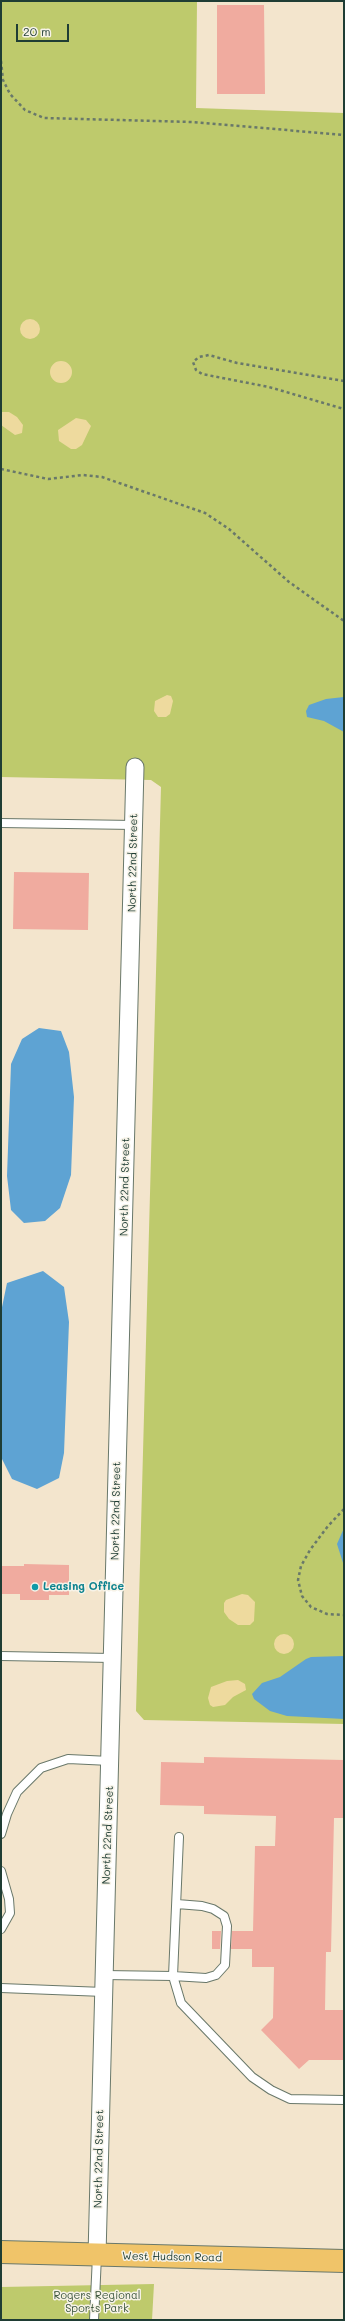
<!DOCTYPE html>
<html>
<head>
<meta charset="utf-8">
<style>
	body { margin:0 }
	#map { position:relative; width:345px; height:2321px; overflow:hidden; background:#f3e5cd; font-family:Mali,sans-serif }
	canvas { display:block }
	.frame { position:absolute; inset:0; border:2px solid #1f3d34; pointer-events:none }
	.scale { position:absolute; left:16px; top:24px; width:53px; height:18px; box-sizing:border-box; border:2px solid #1f3d34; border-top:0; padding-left:5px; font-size:12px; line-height:14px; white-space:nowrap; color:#1f3d34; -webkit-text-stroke:3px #f7f3e8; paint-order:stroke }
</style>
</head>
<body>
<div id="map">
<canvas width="345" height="2321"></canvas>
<div class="frame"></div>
<div class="scale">20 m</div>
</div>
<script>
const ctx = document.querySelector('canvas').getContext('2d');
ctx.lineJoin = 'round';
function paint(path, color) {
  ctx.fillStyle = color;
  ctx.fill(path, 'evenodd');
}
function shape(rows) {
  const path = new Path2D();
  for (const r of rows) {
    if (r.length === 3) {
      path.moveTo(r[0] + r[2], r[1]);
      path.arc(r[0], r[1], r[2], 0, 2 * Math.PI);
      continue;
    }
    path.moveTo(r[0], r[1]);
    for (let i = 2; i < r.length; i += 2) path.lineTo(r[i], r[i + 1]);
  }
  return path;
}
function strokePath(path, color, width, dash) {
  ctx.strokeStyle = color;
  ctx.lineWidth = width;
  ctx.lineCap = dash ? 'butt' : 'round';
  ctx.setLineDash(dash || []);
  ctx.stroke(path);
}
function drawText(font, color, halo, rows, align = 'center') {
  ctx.font = font + ' Mali,sans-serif';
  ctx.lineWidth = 3;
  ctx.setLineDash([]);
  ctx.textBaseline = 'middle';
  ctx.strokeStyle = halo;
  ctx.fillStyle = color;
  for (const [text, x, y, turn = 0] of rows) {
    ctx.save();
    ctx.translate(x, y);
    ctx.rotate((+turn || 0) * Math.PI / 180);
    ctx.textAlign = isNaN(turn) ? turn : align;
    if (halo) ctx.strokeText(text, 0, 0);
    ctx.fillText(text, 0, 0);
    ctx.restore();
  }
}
paint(shape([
	[1,1,197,1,196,108,344,113,344,1724,144,1720,136,1711,161,787,151,780,1,777],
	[154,2284,152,2320,1,2320,1,2287]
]), '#beca6c');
paint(shape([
	[30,329,10],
	[61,372,11],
	[1,412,9,412,17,417,23,425,22,433,15,435,1,425],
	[76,418,86,420,91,426,82,445,76,449,71,449,59,441,58,430],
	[167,695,171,696,173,701,170,714,166,717,158,717,154,711,155,701],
	[242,1594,248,1595,255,1602,254,1621,250,1625,238,1625,229,1619,224,1612,224,1603,226,1600],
	[284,1644,10],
	[238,1680,245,1684,246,1690,233,1697,225,1705,213,1707,210,1705,208,1698,211,1687,227,1681]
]), '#eeda9e');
paint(shape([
	[344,697,344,732,324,721,307,717,306,711,309,705,326,699],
	[39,1028,61,1031,69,1052,74,1097,71,1175,60,1208,45,1221,24,1223,11,1210,7,1176,11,1064,22,1039],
	[43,1271,64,1287,69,1322,64,1453,59,1478,37,1489,12,1479,1,1457,1,1312,7,1283],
	[344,1528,344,1566,337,1544],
	[344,1656,344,1719,287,1716,270,1711,254,1699,252,1694,262,1683,280,1677,306,1659,311,1657]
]), '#5ea3d3');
paint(shape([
	[217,5,264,5,265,94,217,94],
	[14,872,89,873,88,930,13,929],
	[24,1564,69,1565,69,1595,49,1595,49,1600,20,1600,20,1594,1,1594,1,1566,24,1566],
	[204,1757,344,1760,344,1818,334,1818,331,1952,326,1952,325,2010,344,2010,344,2060,309,2060,299,2069,261,2030,273,2018,274,1967,252,1967,252,1949,231,1949,232,1931,253,1931,255,1846,275,1846,276,1816,204,1814,204,1806,160,1805,161,1762,204,1763],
	[212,1931,221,1931,220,1949,212,1949]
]), '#f0ab9f');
const lane = shape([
	[1,823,134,825],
	[1,1656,112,1658],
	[1,1834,7,1814,17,1792,41,1768,68,1759,110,1761],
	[1,1871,9,1899,10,1913,1,1929],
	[177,1904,202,1906,213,1909,224,1916,227,1926,225,1965,216,1975,206,1978,173,1976,179,1837],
	[104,1975,173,1976,181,2003,252,2077,271,2090,290,2099,344,2100],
	[1,1988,104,1992],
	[94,2320,97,2256]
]);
const street = shape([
	[97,2255,135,767]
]);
const highway = shape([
	[1,2252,344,2261]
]);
strokePath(lane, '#69786a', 10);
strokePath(street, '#69786a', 19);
strokePath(highway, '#69786a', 24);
strokePath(shape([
	[1,61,3,80,10,94,25,110,44,118,193,122,344,135],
	[344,381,237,363,209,355,199,357,193,362,196,370,202,374,269,387,344,409],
	[1,469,48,479,83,475,102,477,205,513,229,529,289,582,344,621],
	[344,1509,328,1526,310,1550,301,1566,298,1580,302,1596,311,1607,327,1614,344,1615]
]), '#69786a', 2.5, [3, 3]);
strokePath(lane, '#fff', 8);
strokePath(street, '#fff', 17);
strokePath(highway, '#f0c469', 22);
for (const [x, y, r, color] of [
	[35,1587,4,"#0f9aa8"]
]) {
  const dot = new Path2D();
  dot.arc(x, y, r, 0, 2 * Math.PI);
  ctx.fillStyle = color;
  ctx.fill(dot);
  strokePath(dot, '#f7f3e8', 1.5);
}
drawText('11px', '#1f3d34', '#f7f3e8', [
	["North 22nd Street",133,863,-89],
	["North 22nd Street",125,1187,-89],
	["North 22nd Street",116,1511,-89],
	["North 22nd Street",108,1835,-88],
	["North 22nd Street",99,2159,-89],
	["West Hudson Road",172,2257,1]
]);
drawText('bold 11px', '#0d838f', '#f7f3e8', [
	["Leasing Office",43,1587]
], 'left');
drawText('11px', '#3f593f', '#f7f3e8', [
	["Rogers Regional",97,2296],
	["Sports Park",97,2309]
]);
</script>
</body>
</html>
